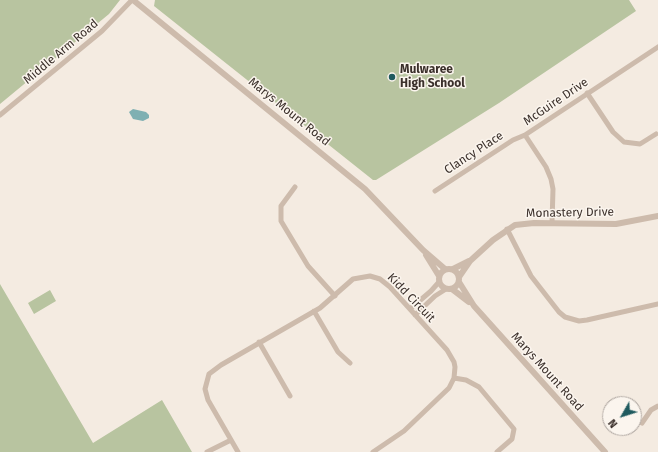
<!DOCTYPE html>
<html>
<head>
<meta charset="utf-8">
<style>
	body { margin:0 }
	#map { position:relative; width:658px; height:452px; overflow:hidden; background:#f4ebe1; font-family:"Fira Sans",sans-serif }
	canvas { display:block }
	.north { position:absolute; left:602px; top:396px; width:40px; height:40px; box-sizing:border-box; background:#fbf5ee; border:1px solid #aea6a0; border-radius:50%; rotate:231deg; font-size:11px; font-weight:700; line-height:16px; text-align:center; color:#3b302b }
	.north::after { content:''; display:block; margin:auto; width:14px; height:18px; background:#1f5a5e; clip-path:polygon(50% 0,100% 100%,50% 72%,0 100%) }
</style>
</head>
<body>
<div id="map">
<canvas width="658" height="452"></canvas>
<div class="north">N</div>
</div>
<script>
const ctx = document.querySelector('canvas').getContext('2d');
ctx.lineJoin = 'round';
function paint(path, color) {
  ctx.fillStyle = color;
  ctx.fill(path, 'evenodd');
}
function shape(rows) {
  const path = new Path2D();
  for (const r of rows) {
    if (r.length === 3) {
      path.moveTo(r[0] + r[2], r[1]);
      path.arc(r[0], r[1], r[2], 0, 2 * Math.PI);
      continue;
    }
    path.moveTo(r[0], r[1]);
    for (let i = 2; i < r.length; i += 2) path.lineTo(r[i], r[i + 1]);
  }
  return path;
}
function strokePath(path, color, width, dash) {
  ctx.strokeStyle = color;
  ctx.lineWidth = width;
  ctx.lineCap = dash ? 'butt' : 'round';
  ctx.setLineDash(dash || []);
  ctx.stroke(path);
}
function drawText(font, color, halo, rows, align = 'center') {
  ctx.font = font + ' "Fira Sans",sans-serif';
  ctx.lineWidth = 3;
  ctx.setLineDash([]);
  ctx.textBaseline = 'middle';
  ctx.strokeStyle = halo;
  ctx.fillStyle = color;
  for (const [text, x, y, turn = 0] of rows) {
    ctx.save();
    ctx.translate(x, y);
    ctx.rotate((+turn || 0) * Math.PI / 180);
    ctx.textAlign = isNaN(turn) ? turn : align;
    if (halo) ctx.strokeText(text, 0, 0);
    ctx.fillText(text, 0, 0);
    ctx.restore();
  }
}
paint(shape([
	[0,0,120,0,109,14,0,104],
	[155,0,629,0,636,11,499,103,376,180,373,180,154,6],
	[0,284,93,443,162,400,192,452,0,452],
	[50,290,56,301,34,314,28,303]
]), '#b8c4a0');
paint(shape([
	[133,109,146,112,149,115,149,118,143,121,133,119,129,112]
]), '#7fb0b2');
strokePath(shape([
	[587,93,613,132,624,142,640,144,656,134],
	[0,115,102,31,132,0],
	[295,187,281,206,281,221,308,266,335,296],
	[435,191,513,140,525,135],
	[552,223,553,189,551,179,546,167,525,135,658,47],
	[507,229,531,276,559,312,565,317,579,321,587,320,658,304],
	[410,309,431,291,439,282],
	[314,311,338,352,350,363],
	[415,315,435,296,446,289],
	[259,342,290,396],
	[454,378,466,380,479,387,514,429,512,439,497,452],
	[642,423,651,410,658,406],
	[207,452,231,440],
	[238,452,208,400,205,389,209,374,221,365,320,308,353,279,370,276,380,279,390,287,447,350,454,362,455,367,454,378,449,388,404,431,373,452]
]), '#cdbbac', 5);
strokePath(shape([
	[133,0,365,189,423,250,445,269],
	[426,255,439,276],
	[449,279,10],
	[453,269,469,261],
	[459,277,470,261,493,240,515,225,534,223,616,224,658,216],
	[459,282,474,306,605,452],
	[452,289,469,302]
]), '#cdbbac', 6);
for (const [x, y, r, color] of [
	[392,77,4,"#1f5a5e"]
]) {
  const dot = new Path2D();
  dot.arc(x, y, r, 0, 2 * Math.PI);
  ctx.fillStyle = color;
  ctx.fill(dot);
  strokePath(dot, '#fbf5ee', 1.5);
}
drawText('12px', '#3b302b', '#fbf5ee', [
	["Middle Arm Road",61,52,-40],
	["McGuire Drive",556,102,-34],
	["Marys Mount Road",289,112,39],
	["Clancy Place",474,153,-33],
	["Monastery Drive",570,213,-1],
	["Kidd Circuit",411,298,46],
	["Marys Mount Road",547,372,48]
]);
drawText('bold 12px', '#3b302b', '#fbf5ee', [
	["Mulwaree",400,70],
	["High School",400,84]
], 'left');
</script>
</body>
</html>
